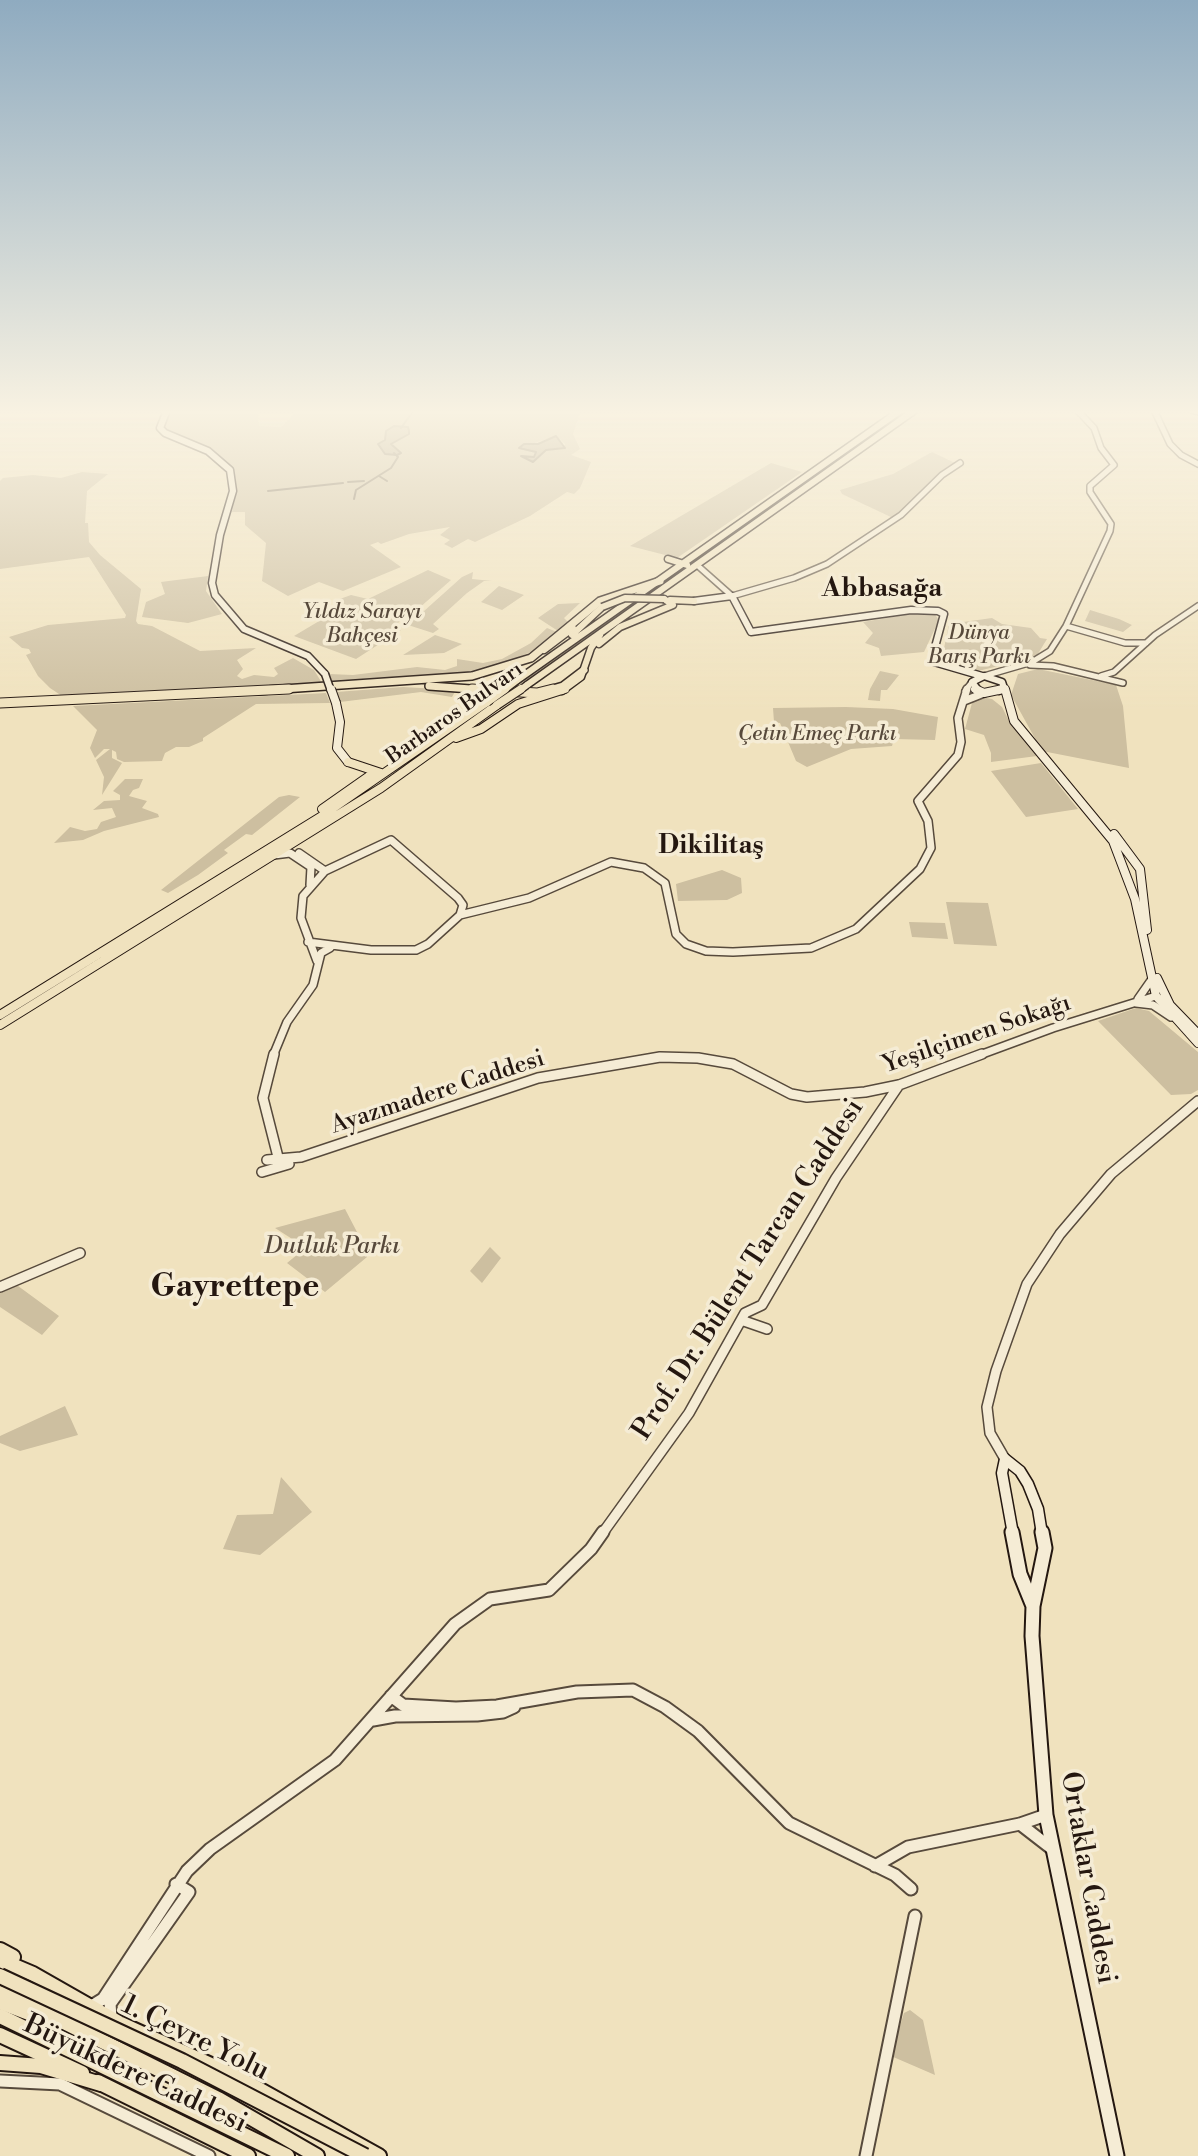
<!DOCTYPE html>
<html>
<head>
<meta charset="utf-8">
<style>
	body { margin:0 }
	canvas { display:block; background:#f0e2be }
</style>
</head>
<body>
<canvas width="1198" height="2156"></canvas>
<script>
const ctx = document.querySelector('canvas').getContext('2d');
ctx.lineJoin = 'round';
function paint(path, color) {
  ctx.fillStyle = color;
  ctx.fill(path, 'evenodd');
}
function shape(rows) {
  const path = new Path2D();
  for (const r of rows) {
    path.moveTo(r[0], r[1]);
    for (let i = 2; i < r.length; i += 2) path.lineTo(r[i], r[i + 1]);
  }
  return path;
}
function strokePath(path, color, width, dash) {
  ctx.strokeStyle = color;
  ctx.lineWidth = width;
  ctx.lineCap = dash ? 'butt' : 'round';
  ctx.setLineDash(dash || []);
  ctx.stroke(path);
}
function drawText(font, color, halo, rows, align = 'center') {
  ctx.font = font + ' "Libre Bodoni",serif';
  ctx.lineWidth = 7;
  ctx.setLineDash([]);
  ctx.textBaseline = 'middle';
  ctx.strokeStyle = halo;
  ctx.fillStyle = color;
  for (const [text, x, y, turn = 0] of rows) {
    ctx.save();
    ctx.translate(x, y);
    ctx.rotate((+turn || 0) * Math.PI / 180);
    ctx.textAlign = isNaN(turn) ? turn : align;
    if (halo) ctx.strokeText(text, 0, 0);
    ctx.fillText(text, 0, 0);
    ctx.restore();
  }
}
paint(shape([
	[171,410,254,410,258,413,259,426,281,427,297,411,305,410,581,410,573,434,580,449,571,455,591,462,580,488,574,494,567,492,530,516,475,542,468,539,452,548,444,544,450,540,440,535,450,527,409,534,381,544,378,542,370,545,401,567,343,591,319,582,288,596,262,581,266,543,245,525,245,512,232,512,237,487,233,467,210,449,168,433,163,427],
	[556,436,565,444,564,449,546,450,537,459,523,456,534,457,536,452,519,448],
	[932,452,955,463,944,469,893,518,842,494,840,490,893,474],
	[771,463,802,472,677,558,630,546],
	[82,472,108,474,87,491,85,523,88,523,89,542,100,555,141,589,136,621,138,624,152,626,200,651,256,648,237,660,243,669,237,676,242,679,254,675,274,677,278,674,274,668,293,658,314,670,322,683,62,696,50,688,38,676,26,655,31,653,29,649,22,648,9,637,48,625,125,618,126,615,89,557,0,569,0,481,3,478,33,475,61,478],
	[683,568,687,569,398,773,394,771],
	[428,570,451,580,418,609,424,611,462,577,473,572,472,579,492,581,484,581,467,593,433,624,439,629,433,633,408,625,412,621,402,619,394,627,401,630,356,659,294,636,346,605,337,600,351,595,368,599],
	[208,576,206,591,222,614,188,623,142,617,146,602,165,594,161,582],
	[499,586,524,595,502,610,481,602],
	[580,603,564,618,568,622,558,631,538,618,558,604],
	[1090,610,1119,619,1132,625,1123,632,1085,621],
	[922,612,933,612,939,620,924,652,881,656,879,648,865,643,873,633,863,622],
	[992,618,1002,624,1031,628,1040,638,1047,639,1036,657,978,671,949,663,942,658,949,624],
	[547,628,557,632,535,650,494,668,467,674,333,683,329,674,353,675,417,667,445,670,457,666,457,659,483,663,502,659,531,643],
	[435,635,462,644,444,653,403,655],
	[1038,669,1116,685,1123,706,1129,768,1042,751,1011,695,1018,674],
	[880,671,899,675,887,690,881,690,880,701,868,700,870,689],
	[403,687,456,690,452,697,421,692,340,702,336,692],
	[326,693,330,703,256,704,203,738,203,741,189,747,176,747,165,753,162,761,124,762,117,759,116,752,112,750,112,758,122,763,102,795,104,777,96,760,110,749,104,749,95,758,90,748,97,730,73,706],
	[981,697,992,699,1002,707,1011,725,1037,756,991,762,991,753,984,735,965,729,972,703],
	[846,707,893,709,938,717,935,740,894,739,892,746,851,749,807,767,796,761,780,723,774,722,773,708],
	[1041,763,1078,809,1026,817,991,771],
	[125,779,143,779,139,788,133,790,129,796,147,801,142,808,158,814,159,817,104,831,83,840,54,843,70,827,85,831,97,829,101,822,116,817,112,808,93,810,104,801,120,800,120,795,113,791],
	[289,795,300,797,252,835,246,834,224,850,228,853,198,875,168,893,161,890,279,797],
	[722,870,741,878,742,893,727,900,678,901,676,884],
	[946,902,988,903,997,946,954,944],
	[909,922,945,923,948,939,912,937],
	[1136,1008,1149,1011,1198,1052,1198,1090,1191,1094,1171,1095,1098,1021],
	[345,1209,368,1253,367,1257,325,1292,287,1263,303,1250,300,1244,275,1228],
	[490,1247,501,1258,482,1283,470,1271],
	[14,1283,59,1316,42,1335,0,1307,0,1290],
	[65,1406,78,1435,20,1451,0,1443,0,1436],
	[281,1477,312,1512,260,1555,223,1549,237,1515,273,1514],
	[910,2010,923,2020,935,2075,891,2056,904,2013]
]), '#cdbfa0');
const water = shape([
	[394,426,408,427,409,431,409,434,391,444,401,453,397,455,385,454,378,444,385,440,386,431,394,426],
	[556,436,565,448,546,450,533,462,521,456,534,457,536,452,519,448,524,444,538,444,556,436]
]);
paint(water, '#ab9d83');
strokePath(water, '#756755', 2);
strokePath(shape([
	[401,428,414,410],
	[379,476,387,481],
	[348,482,364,481],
	[268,491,343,483],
	[354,499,356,490,391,468,398,457,394,453]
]), '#756755', 2);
const tertiaryFar3 = shape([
	[1154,410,1170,444,1181,455,1198,464],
	[697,565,732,596,794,578,827,564,901,515,942,475,960,463],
	[1066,626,1125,643,1146,643],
	[1030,665,1053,666,1123,683],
	[984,676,1032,662,1050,651,1066,626,1110,531,1111,524,1090,492,1090,486,1114,465,1101,448,1094,428,1077,410],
	[1101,676,1114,672,1155,635,1198,606],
	[965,691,972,682]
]);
const tertiaryFar2 = shape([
	[964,701,984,693],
	[299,853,325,871],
	[274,855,290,853,311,867,310,885],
	[308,942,371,950,416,950,428,944,460,915,529,898,611,862,644,868,665,883,676,934,686,944,706,951,733,952,811,948,856,929,920,869,931,848,928,821,918,801,958,755,961,742,958,718,967,689],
	[317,961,301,918,303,896,325,871,391,840,458,898,463,905,460,915],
	[1138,999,1152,979],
	[1136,1003,1153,1005,1171,1017],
	[273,1056,287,1022,313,985,321,953,330,948],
	[977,1056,1053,1028,1156,996]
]);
const tertiaryFar1 = shape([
	[274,1054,263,1098,279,1161],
	[267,1160,301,1157,538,1078,660,1057,698,1058,733,1064,791,1094,807,1097,865,1092,899,1085,982,1054],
	[262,1172,289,1164],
	[0,1287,80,1253],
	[741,1320,767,1329],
	[1005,1459,990,1433,987,1407,996,1371,1027,1284,1060,1234,1111,1174,1198,1101],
	[602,1534,689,1413,745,1313,762,1305,836,1178,899,1085]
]);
const tertiary = shape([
	[391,1696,403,1705,456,1708,497,1706,577,1692,633,1690,665,1707,698,1731,789,1823,895,1875,911,1889],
	[373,1720,395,1716,477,1715,503,1712,514,1707],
	[1020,1824,1051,1848],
	[875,1866,908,1847,1020,1824,1046,1815],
	[90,2007,103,1999,187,1871,210,1849,335,1760,455,1624,490,1599,549,1590,591,1549,603,1532],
	[111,2017,110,2004,189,1892,176,1884],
	[0,2081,60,2084,209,2156],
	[866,2156,915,1916]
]);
const secondaryFar3 = shape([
	[167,410,160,428,165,433,208,451,230,470,233,491,220,535,212,583,215,595,244,629,308,656,325,674],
	[1193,410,1198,411],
	[694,601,732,596,751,632,911,610,938,611,944,614,932,658,934,662,982,676],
	[979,691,972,682,984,676,1002,682,1005,691],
	[999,691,1004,688]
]);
const secondaryFar2 = shape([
	[975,689,984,693,1003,689],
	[1005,689,1014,721,1113,841,1135,899,1156,996,1198,1043],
	[336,703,340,722,337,748,348,762],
	[1114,834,1140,869,1147,930],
	[1157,978,1170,1005,1198,1034]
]);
const secondaryFar1 = shape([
	[1013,1534,1002,1473,1005,1459,1020,1471,1028,1484,1038,1509,1042,1534]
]);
const secondary = shape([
	[1012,1532,1020,1574,1033,1606],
	[1033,1606,1032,1636,1046,1815,1117,2156],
	[1033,1606,1045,1548,1042,1532]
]);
const primaryFar2 = shape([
	[668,559,687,565],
	[670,600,694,601],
	[572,635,602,607],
	[599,644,620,627,673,605,664,599],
	[544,650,573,628],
	[516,681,901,410],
	[527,685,915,410],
	[562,691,581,677,591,648,600,635]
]);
const primaryFar1 = shape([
	[456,738,481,729,518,704,565,689],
	[348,762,381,773],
	[322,809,369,776,380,774],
	[0,1015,322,816,487,702],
	[0,1025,381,788,497,705]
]);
const primary = shape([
	[0,1960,33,1974,119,2023,235,2076,379,2156],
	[0,1993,10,1995,220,2100,317,2156],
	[0,2002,34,2015],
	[0,2035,82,2073],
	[98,2082,248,2156]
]);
const trunk = shape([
	[0,1950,13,1957],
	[0,2016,287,2156],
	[0,2063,41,2066,101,2084]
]);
const motorwayFar1 = shape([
	[429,686,499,691],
	[254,691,472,676,531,658,600,601,660,581],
	[546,691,563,686,584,670]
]);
const motorway = shape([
	[472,689,537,693,553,689],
	[0,703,289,689]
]);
strokePath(tertiaryFar3, '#574a3c', 8);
strokePath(tertiaryFar2, '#574a3c', 10);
strokePath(tertiaryFar1, '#574a3c', 12);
strokePath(tertiary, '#574a3c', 15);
strokePath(secondaryFar3, '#241710', 9);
strokePath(secondaryFar2, '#241710', 10);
strokePath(secondaryFar1, '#241710', 13);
strokePath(secondary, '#241710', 17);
strokePath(primaryFar2, '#241710', 9);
strokePath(primaryFar1, '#241710', 10);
strokePath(primary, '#241710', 18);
strokePath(trunk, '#241710', 18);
strokePath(motorwayFar1, '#241710', 10);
strokePath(motorway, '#241710', 11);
strokePath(tertiaryFar3, '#f5ecd5', 5);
strokePath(tertiaryFar2, '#f5ecd5', 7);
strokePath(tertiaryFar1, '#f5ecd5', 9);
strokePath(tertiary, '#f5ecd5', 11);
strokePath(secondaryFar3, '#f5ecd5', 6);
strokePath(secondaryFar2, '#f5ecd5', 8);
strokePath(secondaryFar1, '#f5ecd5', 10);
strokePath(secondary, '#f5ecd5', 13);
strokePath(primaryFar2, '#f0e2be', 6);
strokePath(primaryFar1, '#f0e2be', 8);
strokePath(primary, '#f0e2be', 14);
strokePath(trunk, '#f0e2be', 14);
strokePath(motorwayFar1, '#f0e2be', 7);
strokePath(motorway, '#f0e2be', 9);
const secondaryBridgeFar1 = shape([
	[325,674,331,691]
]);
const secondaryBridge = shape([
	[331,689,336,703]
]);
const primaryBridgeFar1 = shape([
	[602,607,625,598,664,599],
	[503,691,516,681],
	[519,691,527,685]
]);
const primaryBridge = shape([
	[487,702,505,689],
	[497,705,521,689]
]);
const trunkBridge = shape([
	[0,1976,182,2061,365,2156]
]);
strokePath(secondaryBridgeFar1, '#241710', 9, []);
strokePath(secondaryBridge, '#241710', 10, []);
strokePath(primaryBridgeFar1, '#241710', 9, []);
strokePath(primaryBridge, '#241710', 10, []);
strokePath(trunkBridge, '#241710', 18, []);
strokePath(secondaryBridgeFar1, '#f5ecd5', 6);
strokePath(secondaryBridge, '#f5ecd5', 8);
strokePath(primaryBridgeFar1, '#f0e2be', 6);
strokePath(primaryBridge, '#f0e2be', 8);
strokePath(trunkBridge, '#f0e2be', 14);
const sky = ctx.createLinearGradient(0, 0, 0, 711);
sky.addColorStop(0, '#8fabc0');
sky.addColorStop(0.58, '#f8f2e2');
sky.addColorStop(1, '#f8f2e200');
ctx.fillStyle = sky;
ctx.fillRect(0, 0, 1198, 711);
drawText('italic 21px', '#57493b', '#f5ecd5', [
	["Yıldız Sarayı",362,613],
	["Bahçesi",362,637],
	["Dünya",979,634],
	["Barış Parkı",979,658],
	["Çetin Emeç Parkı",817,735]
]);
drawText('21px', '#241710', '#f5ecd5', [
	["Barbaros Bulvarı",455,714,-35]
]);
drawText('24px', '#241710', '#f5ecd5', [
	["Yeşilçimen Sokağı",977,1035,-19],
	["Ayazmadere Caddesi",438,1093,-18]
]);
drawText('italic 24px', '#57493b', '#f5ecd5', [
	["Dutluk Parkı",332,1247]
]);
drawText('bold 26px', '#241710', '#f5ecd5', [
	["Abbasağa",882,590]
]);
drawText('bold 26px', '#241710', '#f5ecd5', [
	["Dikilitaş",711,847]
]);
drawText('28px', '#241710', '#f5ecd5', [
	["Prof. Dr. Bülent Tarcan Caddesi",749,1270,-57],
	["Ortaklar Caddesi",1087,1878,80],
	["1. Çevre Yolu",195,2039,26],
	["Büyükdere Caddesi",135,2075,25]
]);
drawText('bold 32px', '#241710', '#f5ecd5', [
	["Gayrettepe",235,1288]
]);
</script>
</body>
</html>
